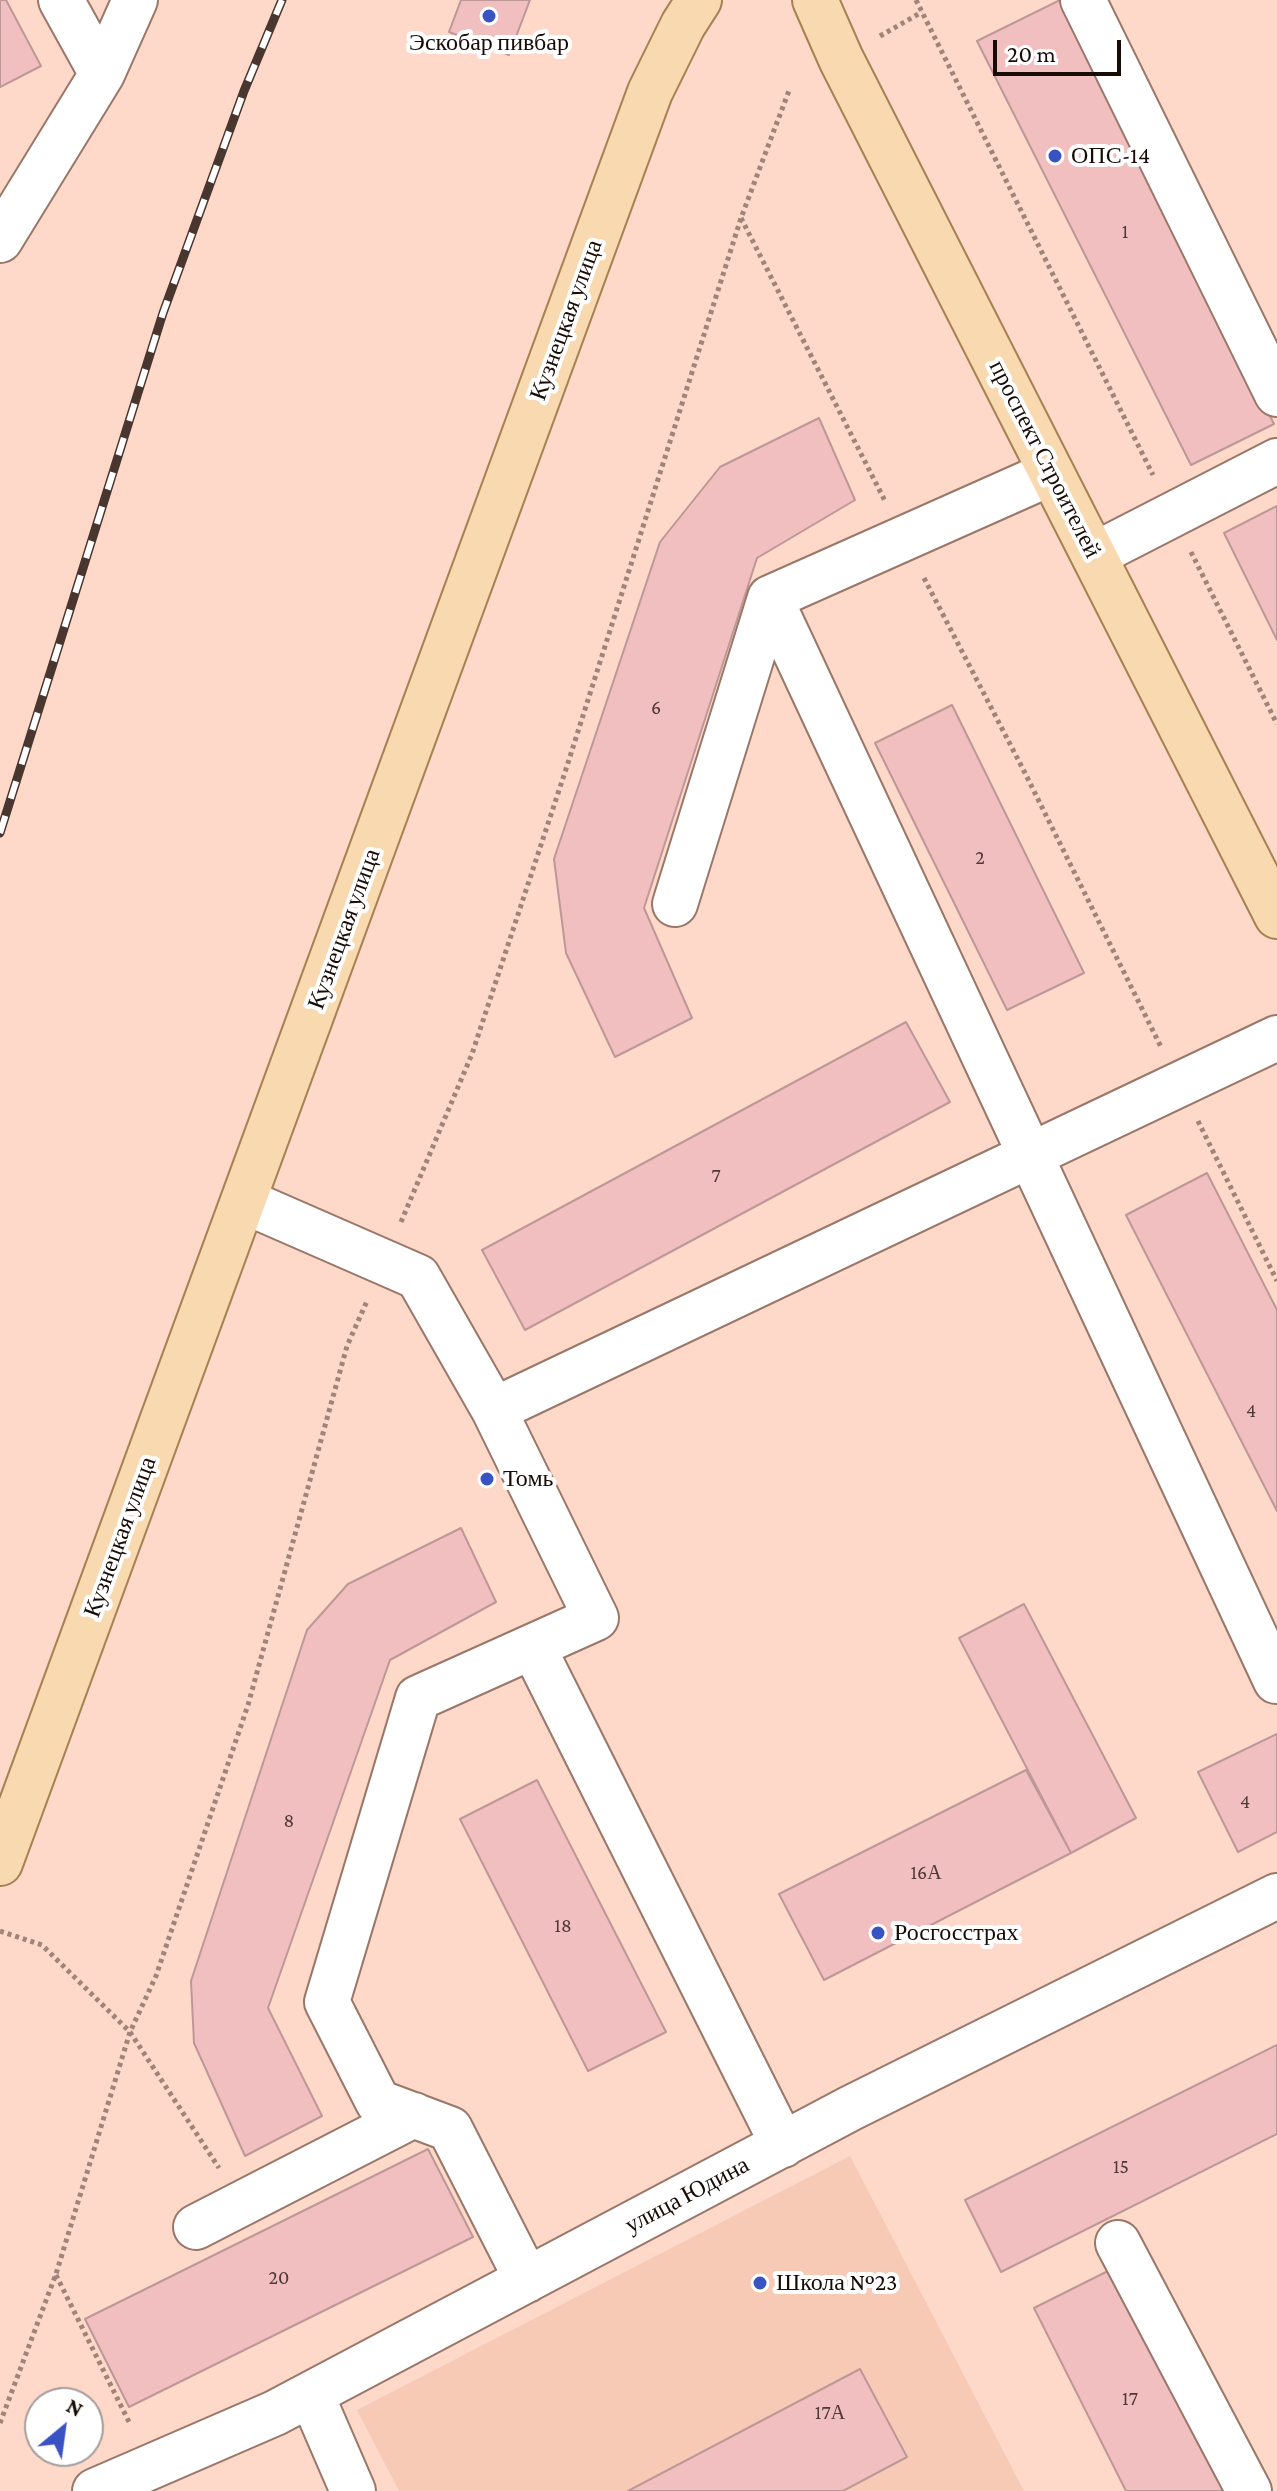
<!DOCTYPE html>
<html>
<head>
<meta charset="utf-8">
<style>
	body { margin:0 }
	#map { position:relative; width:1277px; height:2491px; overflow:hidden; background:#fed8c8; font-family:"Crimson Pro",serif }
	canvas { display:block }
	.north { position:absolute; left:24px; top:2387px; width:80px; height:80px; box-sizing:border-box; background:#fff; border:2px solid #a39e9c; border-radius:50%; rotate:29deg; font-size:22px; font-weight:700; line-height:32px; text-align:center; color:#180c07 }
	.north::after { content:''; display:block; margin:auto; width:28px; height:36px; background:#3952c4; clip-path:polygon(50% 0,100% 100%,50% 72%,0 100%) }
	.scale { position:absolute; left:993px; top:40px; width:128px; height:36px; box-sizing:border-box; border:4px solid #180c07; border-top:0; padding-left:10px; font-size:24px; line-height:28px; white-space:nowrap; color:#180c07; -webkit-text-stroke:6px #fff; paint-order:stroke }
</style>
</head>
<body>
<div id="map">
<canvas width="1277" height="2491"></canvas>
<div class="north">N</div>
<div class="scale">20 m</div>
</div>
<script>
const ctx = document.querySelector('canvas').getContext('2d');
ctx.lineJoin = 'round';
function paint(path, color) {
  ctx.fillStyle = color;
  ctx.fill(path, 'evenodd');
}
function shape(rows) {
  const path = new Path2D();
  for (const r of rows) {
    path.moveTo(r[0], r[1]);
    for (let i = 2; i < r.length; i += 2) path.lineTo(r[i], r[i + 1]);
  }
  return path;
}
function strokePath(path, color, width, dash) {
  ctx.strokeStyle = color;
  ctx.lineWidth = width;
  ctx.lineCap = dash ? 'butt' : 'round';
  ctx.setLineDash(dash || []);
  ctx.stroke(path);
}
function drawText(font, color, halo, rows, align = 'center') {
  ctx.font = font + ' "Crimson Pro",serif';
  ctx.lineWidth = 8;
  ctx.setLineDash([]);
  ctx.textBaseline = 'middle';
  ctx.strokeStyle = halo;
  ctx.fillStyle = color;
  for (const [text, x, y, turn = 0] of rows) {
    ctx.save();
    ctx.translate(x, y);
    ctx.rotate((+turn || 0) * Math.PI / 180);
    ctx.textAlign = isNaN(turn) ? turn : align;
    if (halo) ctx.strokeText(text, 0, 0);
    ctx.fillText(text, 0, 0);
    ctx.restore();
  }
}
paint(shape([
	[850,2156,1024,2491,399,2491,357,2410]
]), '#f7cab6');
const building = shape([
	[0,0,6,0,41,66,0,87,0,0],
	[461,0,530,0,509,55,449,32,461,0],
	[1060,0,1274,424,1191,465,977,41,1060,0],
	[819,418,855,500,757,558,644,908,692,1018,615,1057,566,953,554,859,660,542,720,467,819,418],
	[1277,506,1277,640,1224,533,1277,506],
	[952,705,1084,973,1007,1010,875,743,952,705],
	[906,1022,950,1102,525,1330,482,1250,906,1022],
	[1207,1173,1277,1310,1277,1511,1126,1215,1207,1173],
	[461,1528,496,1602,390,1660,268,2008,322,2116,245,2156,194,2043,191,1981,307,1630,348,1584,461,1528],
	[1024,1604,1136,1818,1071,1853,959,1638,1024,1604],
	[1277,1734,1277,1832,1238,1852,1198,1772,1277,1734],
	[1026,1770,1071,1853,824,1980,779,1894,1026,1770],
	[537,1780,666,2032,588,2071,460,1819,537,1780],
	[1277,2045,1277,2134,1001,2272,965,2200,1277,2045],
	[428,2149,473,2237,129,2407,85,2319,428,2149],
	[1112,2269,1226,2491,1126,2491,1034,2308,1112,2269],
	[860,2369,907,2457,843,2491,628,2491,860,2369]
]);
paint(building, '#f1bfc0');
strokePath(building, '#be9797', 2);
const minor = shape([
	[1083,0,1277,394],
	[102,74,135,0],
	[0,240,102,74,61,0],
	[1094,555,1277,461],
	[770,598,1276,1681],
	[675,904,770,598,1051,473],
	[244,1201,418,1277,494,1410,1277,1038],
	[494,1410,596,1618,418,1698,327,2002,378,2102,450,2129,527,2280],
	[533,1647,783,2145],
	[196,2227,414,2115],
	[1118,2243,1249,2491],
	[311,2394,353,2491],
	[95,2491,275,2413,851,2108,1277,1896]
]);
const major = shape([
	[815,0,841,59,1277,916],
	[0,1863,650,92,683,25,699,0]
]);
strokePath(minor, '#997769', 48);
strokePath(major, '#a88053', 48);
strokePath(shape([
	[916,0,1153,475],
	[880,36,922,12],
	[741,218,885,501],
	[1191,552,1277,724],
	[924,578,1025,773,1161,1047],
	[1198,1121,1277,1281],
	[401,1222,472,1054,567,766,741,218,790,88],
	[0,1931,42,1945,130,2032,219,2168],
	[56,2275,129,2422],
	[0,2423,56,2274,130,2032,156,1976,248,1705,347,1346,367,1301]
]), '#a08479', 5, [4, 4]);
strokePath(minor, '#fff', 44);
strokePath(major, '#f9d9b0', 44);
const rail = shape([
	[0,833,163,313,244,91,282,0]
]);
strokePath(rail, '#48362f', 9);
strokePath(rail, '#fff', 6, [18]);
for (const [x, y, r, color] of [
	[489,16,8,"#3952c4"],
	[1055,156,8,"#3952c4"],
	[487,1479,8,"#3952c4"],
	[878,1933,8,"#3952c4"],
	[760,2283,8,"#3952c4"]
]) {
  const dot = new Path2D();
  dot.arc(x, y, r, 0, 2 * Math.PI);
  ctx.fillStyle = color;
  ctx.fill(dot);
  strokePath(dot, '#fff', 3);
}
drawText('20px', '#4e3935', null, [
	["1",1125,232],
	["6",656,708],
	["2",980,858],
	["7",716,1176],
	["4",1251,1411],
	["4",1245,1802],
	["8",289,1821],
	["16А",926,1873],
	["18",563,1926],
	["15",1121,2167],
	["20",279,2278],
	["17",1130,2399],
	["17А",830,2413]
]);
drawText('24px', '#180c07', '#fff', [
	["Эскобар пивбар",489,43,"center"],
	["ОПС-14",1071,156],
	["Томь",503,1479],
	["Росгосстрах",894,1933],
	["Школа №23",776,2283]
], 'left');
drawText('24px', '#180c07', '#fff', [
	["Кузнецкая улица",566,320,-70],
	["проспект Строителей",1045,459,63],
	["Кузнецкая улица",344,929,-70],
	["Кузнецкая улица",120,1537,-70],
	["улица Юдина",687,2195,-28]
]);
</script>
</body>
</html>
